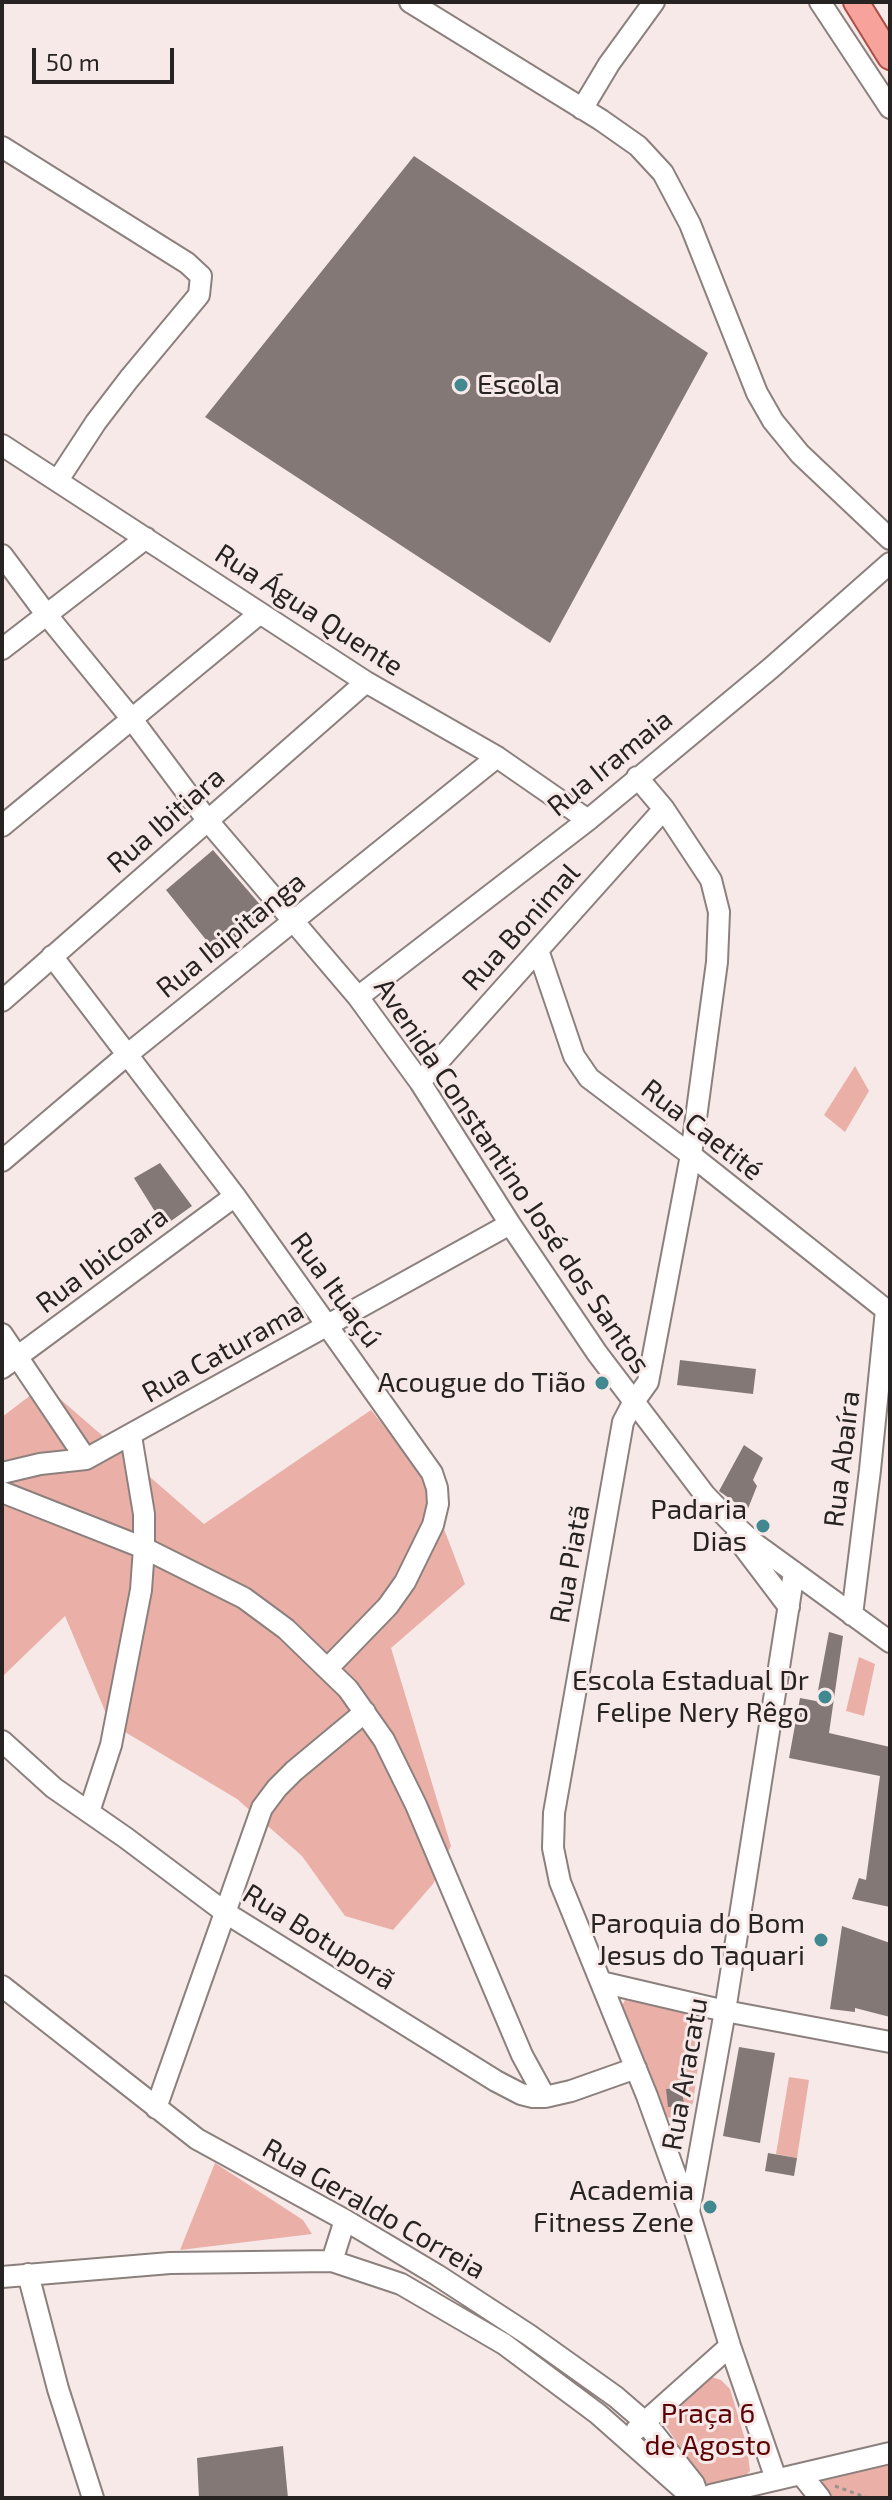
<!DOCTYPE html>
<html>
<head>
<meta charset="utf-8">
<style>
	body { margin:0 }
	#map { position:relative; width:892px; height:2500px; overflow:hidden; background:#f6e9e7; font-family:"Exo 2",sans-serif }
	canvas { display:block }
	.frame { position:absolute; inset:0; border:4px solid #272322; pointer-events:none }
	.scale { position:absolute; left:32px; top:48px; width:142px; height:36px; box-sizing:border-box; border:4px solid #272322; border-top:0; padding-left:10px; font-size:24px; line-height:28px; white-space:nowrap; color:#272322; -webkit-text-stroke:6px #f6e9e7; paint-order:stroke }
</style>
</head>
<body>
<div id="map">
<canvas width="892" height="2500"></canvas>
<div class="frame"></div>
<div class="scale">50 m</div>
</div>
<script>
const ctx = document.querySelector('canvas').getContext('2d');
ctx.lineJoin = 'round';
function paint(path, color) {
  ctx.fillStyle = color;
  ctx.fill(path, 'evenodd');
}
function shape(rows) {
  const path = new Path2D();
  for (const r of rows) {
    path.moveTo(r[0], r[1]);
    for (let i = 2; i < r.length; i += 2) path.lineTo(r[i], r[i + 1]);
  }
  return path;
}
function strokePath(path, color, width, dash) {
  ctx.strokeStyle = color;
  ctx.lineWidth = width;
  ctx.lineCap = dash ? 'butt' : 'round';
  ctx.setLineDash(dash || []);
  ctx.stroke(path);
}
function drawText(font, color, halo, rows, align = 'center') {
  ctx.font = font + ' "Exo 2",sans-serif';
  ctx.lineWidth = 6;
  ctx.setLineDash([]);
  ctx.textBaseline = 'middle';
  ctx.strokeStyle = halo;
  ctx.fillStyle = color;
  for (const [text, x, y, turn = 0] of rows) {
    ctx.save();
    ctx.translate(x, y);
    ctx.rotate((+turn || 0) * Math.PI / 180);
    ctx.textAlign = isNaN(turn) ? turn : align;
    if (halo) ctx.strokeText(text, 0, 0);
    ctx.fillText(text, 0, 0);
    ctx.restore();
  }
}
paint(shape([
	[855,1066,869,1091,845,1132,824,1115],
	[44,1385,204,1524,371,1410,423,1474,465,1584,391,1648,451,1846,433,1884,393,1930,345,1916,302,1856,237,1799,110,1723,65,1616,2,1677,2,1417],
	[859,1657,875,1664,864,1716,846,1711],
	[627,1997,705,2012,693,2103,686,2115,671,2119,660,2113,623,2010,622,2005],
	[789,2077,809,2080,797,2158,776,2154],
	[215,2163,303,2220,312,2234,180,2250],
	[712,2377,721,2380,730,2389,747,2446,750,2471,737,2484,719,2487,703,2482,664,2423,697,2385],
	[890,2457,890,2498,830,2498,821,2487,826,2472]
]), '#eab0a8');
paint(shape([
	[414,156,708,353,550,643,205,417],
	[213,850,269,915,219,956,166,890],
	[160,1163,192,1206,164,1226,134,1178],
	[680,1360,756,1369,753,1394,677,1385],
	[744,1445,763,1458,753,1480,757,1486,747,1511,719,1491],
	[829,1632,843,1636,829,1733,890,1747,890,1907,852,1899,859,1878,866,1880,880,1776,789,1758,800,1698,816,1701],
	[842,1926,890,1943,890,2017,855,2008,855,2012,830,2009],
	[739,2047,775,2053,760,2143,723,2136],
	[682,2088,684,2106,668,2107,666,2089],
	[768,2153,797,2158,794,2176,765,2171],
	[283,2446,288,2498,199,2498,197,2458]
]), '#847876');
const minor = shape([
	[410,2,601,120,638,146,663,173,690,224,757,393,773,421,800,454,890,539],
	[820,2,890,108],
	[582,109,609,64,654,2],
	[2,147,187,263,201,276,199,295,129,379,96,422,58,480],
	[2,445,366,682,497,757,588,820],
	[2,555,46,614,131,718,208,821,358,997,420,1082,510,1224,597,1353,705,1495,731,1522,754,1543,890,1642],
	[2,649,146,538],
	[637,777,664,809,711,880,719,912,717,962,691,1155,648,1382,633,1403,623,1422,554,1813,553,1848,560,1882,647,2096,689,2212],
	[2,826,259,614],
	[538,950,574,1056,589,1078,691,1155,890,1313],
	[52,956,235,1196,432,1473,437,1488,438,1504,433,1525,405,1582,388,1606,328,1668],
	[358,997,588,820,771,668,890,563],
	[2,1001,366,682],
	[420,1082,664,809],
	[2,1161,128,1054,497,757],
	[2,1334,86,1459],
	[2,1368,235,1196],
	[2,1473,40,1464,86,1459,510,1224],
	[2,1492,144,1548,244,1598,286,1629,348,1689,384,1740,416,1805,522,2055,545,2097],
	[736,1537,789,1607],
	[852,1615,870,1470,886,1310],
	[2,1741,54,1788,126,1838,226,1913,496,2081,521,2094,533,2097,545,2097,571,2091,636,2068],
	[89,1812,111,1745,141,1590,144,1548,144,1514,131,1436],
	[601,1982,725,2011,890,2042],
	[2,1986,197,2139,345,2220,437,2275,529,2335,616,2397,645,2422,694,2484,699,2498],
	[156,2108,262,1808,277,1788,294,1771,365,1712],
	[332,2261,345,2220],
	[28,2274,58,2389,93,2498],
	[2,2277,170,2263,332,2261,401,2284,504,2344,598,2414,693,2498],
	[637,2429,730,2346],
	[801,2474,820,2498],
	[776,2479,730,2346,689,2212,725,2011,794,1572],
	[707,2498,711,2495,890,2453]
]);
const major = shape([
	[856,2,890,57]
]);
strokePath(minor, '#8c807e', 24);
strokePath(major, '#ab4e46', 28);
strokePath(shape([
	[835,2486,868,2498]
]), '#99908e', 3, [4, 4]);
strokePath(minor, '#fff', 20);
strokePath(major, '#f7a39c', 24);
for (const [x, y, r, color] of [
	[461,385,8,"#418891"],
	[602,1383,8,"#418891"],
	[763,1526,8,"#418891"],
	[825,1697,8,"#418891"],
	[821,1940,8,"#418891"],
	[710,2207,8,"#418891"]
]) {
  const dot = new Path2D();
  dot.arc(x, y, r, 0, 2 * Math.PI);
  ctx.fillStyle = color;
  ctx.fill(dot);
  strokePath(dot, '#f6e9e7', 3);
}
drawText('28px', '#272322', '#f6e9e7', [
	["Escola",477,385,"left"],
	["Acougue do Tião",586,1383],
	["Padaria",747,1510],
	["Dias",747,1542],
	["Escola Estadual Dr",809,1681],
	["Felipe Nery Rêgo",809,1713],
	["Paroquia do Bom",805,1924],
	["Jesus do Taquari",805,1956],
	["Academia",694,2191],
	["Fitness Zene",694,2223]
], 'right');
drawText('28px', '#272322', '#f6e9e7', [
	["Rua Água Quente",309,610,33],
	["Rua Iramaia",610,763,-39],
	["Rua Ibitiara",166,820,-41],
	["Rua Bonimal",521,927,-48],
	["Rua Ibipitanga",231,935,-39],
	["Rua Caetité",702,1130,38],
	["Avenida Constantino José dos Santos",512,1176,56],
	["Rua Ibicoara",102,1260,-37],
	["Rua Ituaçú",336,1290,54],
	["Rua Caturama",223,1352,-29],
	["Rua Abaíra",842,1459,-83],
	["Rua Piatã",570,1564,-80],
	["Rua Botuporã",319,1937,32],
	["Rua Aracatu",685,2074,-80],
	["Rua Geraldo Correia",374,2209,30]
]);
drawText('28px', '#5c0105', '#f6e9e7', [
	["Praça 6",708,2414],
	["de Agosto",708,2446]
]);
</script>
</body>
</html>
